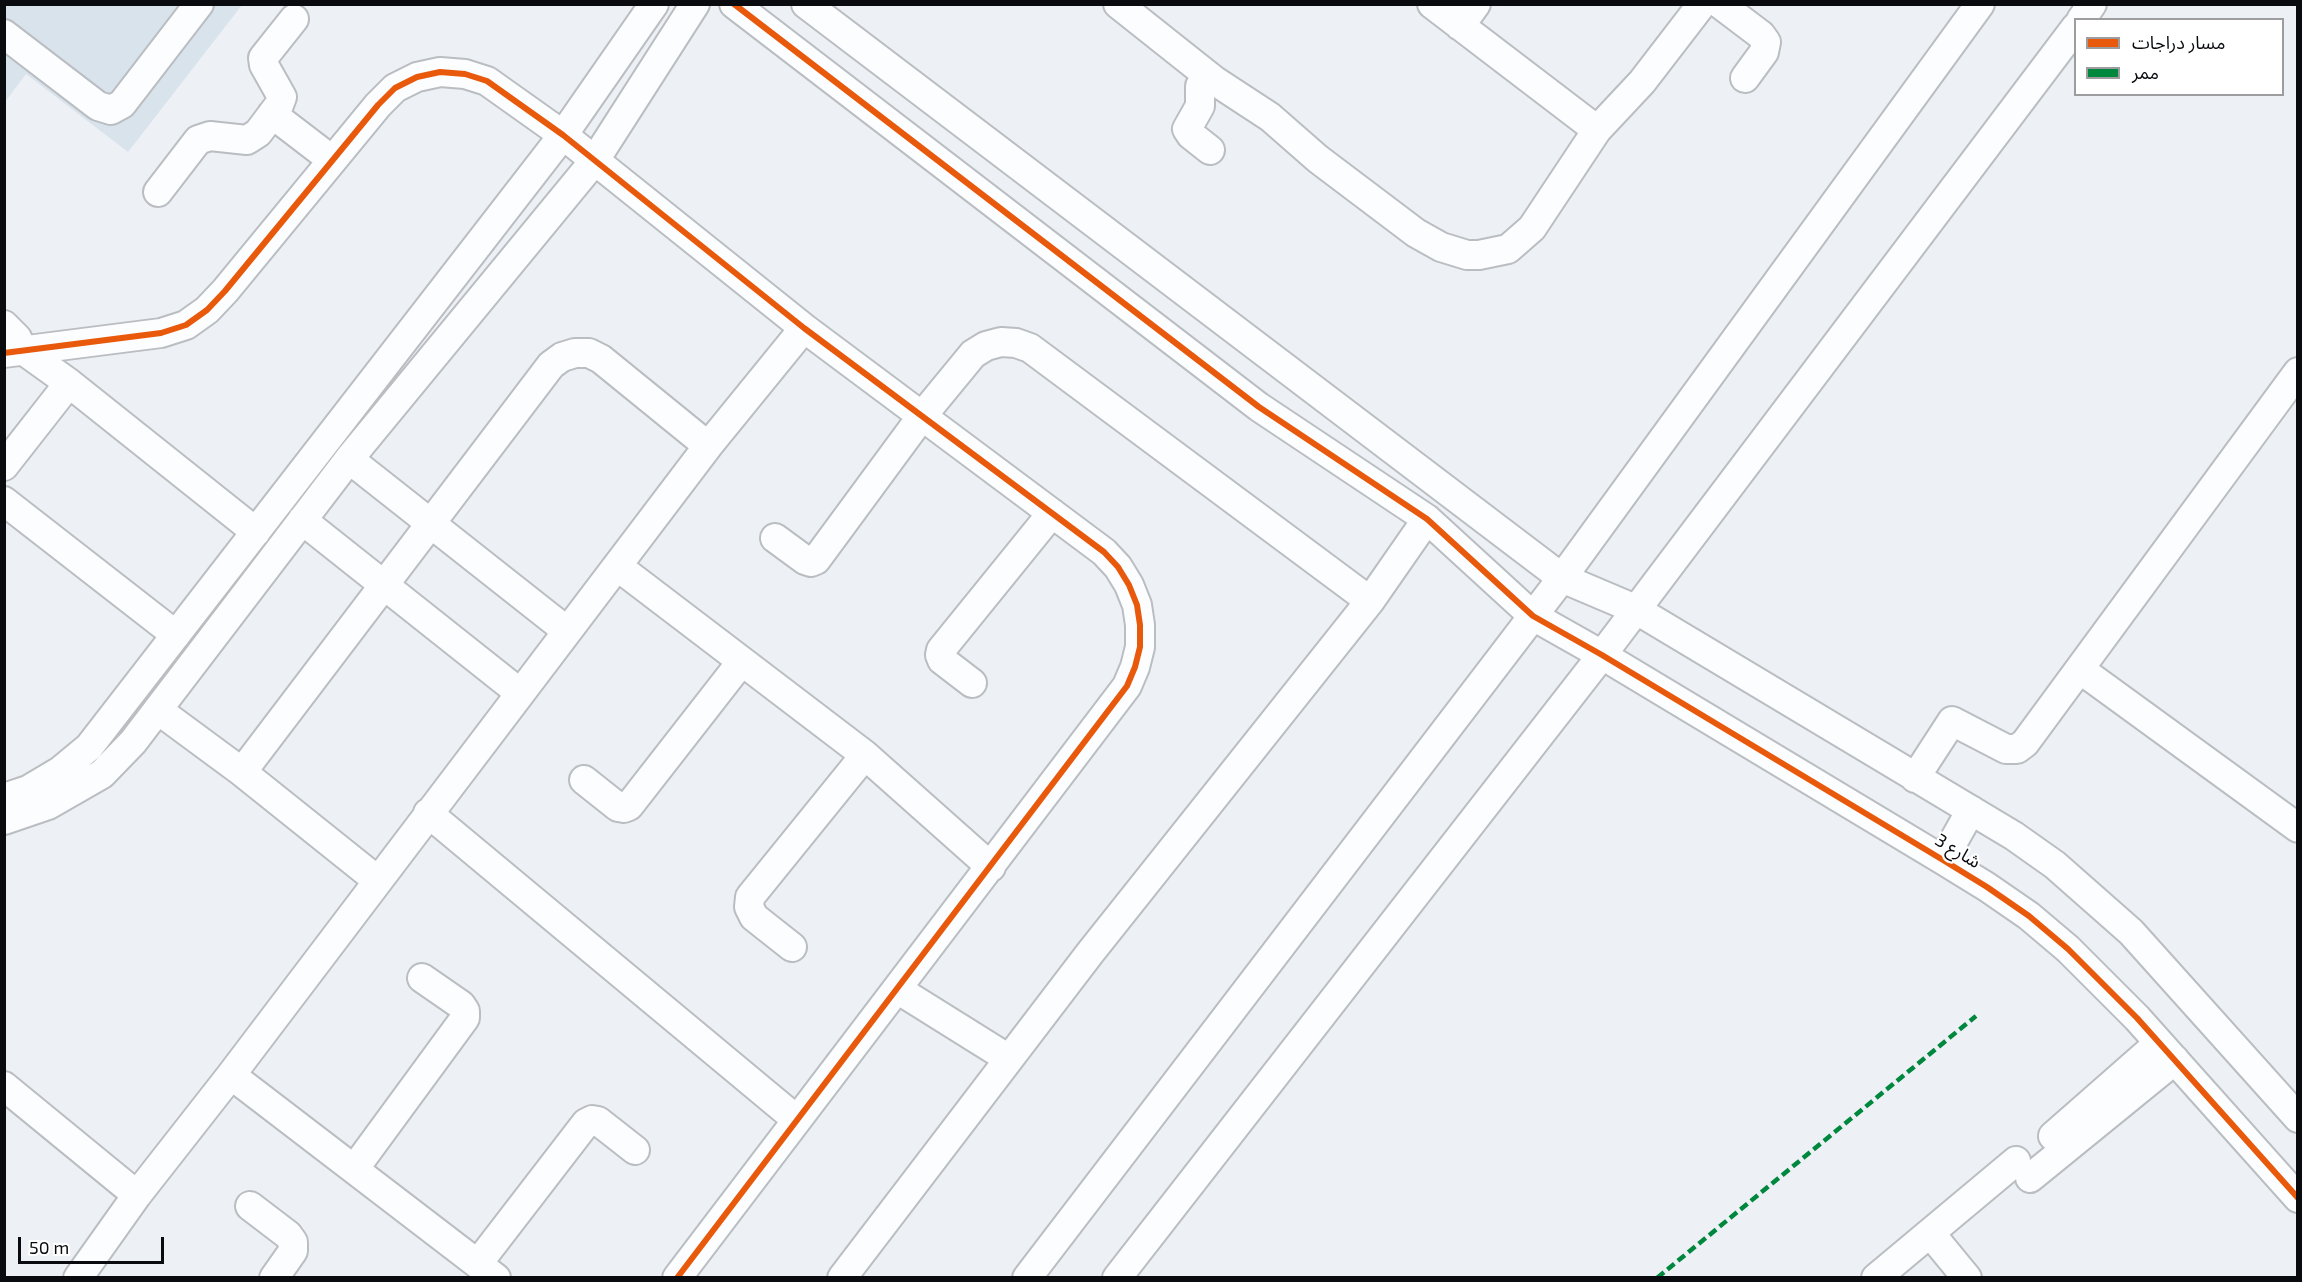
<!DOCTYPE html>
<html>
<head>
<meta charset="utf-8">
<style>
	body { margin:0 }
	#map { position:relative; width:2302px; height:1282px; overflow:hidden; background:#edf1f6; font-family:"Exo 2","Noto Sans Arabic",sans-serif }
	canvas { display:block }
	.frame { position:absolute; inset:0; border:6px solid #090b0e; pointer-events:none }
	.legend { position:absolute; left:2074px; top:18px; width:210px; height:78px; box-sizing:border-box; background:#fff; border:2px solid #9d9d9f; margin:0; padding:8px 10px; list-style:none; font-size:18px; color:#090b0e }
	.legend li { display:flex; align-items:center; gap:12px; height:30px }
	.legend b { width:30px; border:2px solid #9d9d9f }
	.scale { position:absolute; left:18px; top:1237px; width:146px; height:27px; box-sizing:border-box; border:3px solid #090b0e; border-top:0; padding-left:8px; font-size:18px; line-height:21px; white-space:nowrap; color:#090b0e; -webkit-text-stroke:4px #fff; paint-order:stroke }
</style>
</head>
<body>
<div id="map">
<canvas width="2302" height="1282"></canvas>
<div class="frame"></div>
<ul class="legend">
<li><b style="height:8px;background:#e8590c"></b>مسار دراجات</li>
<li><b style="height:8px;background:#00873e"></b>ممر</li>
</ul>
<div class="scale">50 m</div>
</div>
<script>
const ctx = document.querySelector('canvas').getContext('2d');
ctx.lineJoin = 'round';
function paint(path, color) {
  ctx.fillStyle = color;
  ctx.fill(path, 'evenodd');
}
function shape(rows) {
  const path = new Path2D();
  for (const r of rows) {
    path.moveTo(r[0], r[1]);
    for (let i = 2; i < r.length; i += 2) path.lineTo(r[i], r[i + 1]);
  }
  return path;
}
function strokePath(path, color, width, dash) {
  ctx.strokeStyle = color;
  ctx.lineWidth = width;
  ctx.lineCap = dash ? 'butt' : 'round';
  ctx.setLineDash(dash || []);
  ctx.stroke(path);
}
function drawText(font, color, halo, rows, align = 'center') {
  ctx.font = font + ' "Exo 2","Noto Sans Arabic",sans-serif';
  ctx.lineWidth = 4.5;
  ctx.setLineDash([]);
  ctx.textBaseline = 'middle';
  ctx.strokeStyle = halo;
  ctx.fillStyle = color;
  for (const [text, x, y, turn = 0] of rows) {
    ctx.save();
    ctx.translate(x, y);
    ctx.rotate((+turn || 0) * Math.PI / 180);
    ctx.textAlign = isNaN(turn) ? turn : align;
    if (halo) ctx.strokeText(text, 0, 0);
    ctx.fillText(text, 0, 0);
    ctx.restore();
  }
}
paint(shape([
	[5,5,242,5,128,152,26,74,5,102]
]), '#d9e3ec');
const minor = shape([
	[734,4,1259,407,1427,519,1533,616,1602,655,1943,860,1987,887,2029,916,2068,949,2137,1018,2298,1198],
	[806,4,1562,578,1635,609,2014,836,2055,865,2131,932,2298,1118],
	[1118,4,1215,81,1270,117,1318,159,1416,233,1441,247,1467,255,1479,255,1508,249,1532,228,1597,130,1642,82,1702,4],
	[1432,4,1597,130],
	[1720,4,1761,35,1766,42,1764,52,1745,78],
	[2081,20,2092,4],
	[1460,26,1476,4],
	[4,34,98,106,111,110,122,104,199,4],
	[272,114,332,160],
	[1210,150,1191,135,1187,129,1200,106,1200,86,1204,81,1215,81],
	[158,192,198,140,210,136,247,140,258,133,279,105,282,97,264,65,263,58,294,19],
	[4,325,17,338,23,350,69,383,256,532],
	[4,353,161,333,186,325,207,310,225,291,378,105,395,88,417,77,440,72,465,74,487,81,563,135,804,328,1104,552,1118,567,1129,585,1137,605,1140,625,1140,647,1135,667,1127,686,677,1278],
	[349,459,567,631],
	[4,466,69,383],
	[4,501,176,635],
	[302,520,520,693],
	[775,538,805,560,811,562,816,560,922,416,973,354,986,346,1001,342,1016,343,1030,348,1370,601],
	[617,566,865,755,991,867],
	[2081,670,2298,828],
	[972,683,942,660,940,655,941,650,1052,513],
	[158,710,242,772,377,880],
	[242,772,551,365,562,357,575,353,589,353,601,359,708,446],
	[1915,778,1952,721,2006,749,2017,749,2025,743,2298,372],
	[584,780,618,807,624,808,629,806,742,661],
	[4,798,28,790,60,771,89,747,563,135,654,4],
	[428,813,797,1120],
	[4,820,48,805,102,774,133,742,349,459,595,160,695,4],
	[1943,860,1971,810],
	[792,947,754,917,749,907,750,897,865,755],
	[897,989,1009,1059],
	[231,1075,496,1278],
	[4,1086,137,1195],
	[2053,1136,2159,1043],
	[355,1168,465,1018,465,1011,461,1005,422,978],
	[2030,1178,2175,1060],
	[250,1206,288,1235,293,1242,293,1251,274,1278],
	[1930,1233,1967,1278],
	[479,1262,586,1123,592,1120,598,1121,635,1150],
	[78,1278,137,1195,231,1075,708,446,804,328],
	[842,1278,1090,953,1370,601,1427,519],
	[1027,1278,1562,578,1980,4],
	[1117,1278,1602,655,2076,27],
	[1876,1278,2016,1161]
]);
strokePath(minor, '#babdc1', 32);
strokePath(minor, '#fcfdfe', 28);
strokePath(shape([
	[1657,1278,1976,1016]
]), '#00873e', 4.5, [9, 4.5]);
strokePath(shape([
	[734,4,1259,407,1427,519,1533,616,1602,655,1943,860,1987,887,2029,916,2068,949,2137,1018,2298,1198],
	[4,353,161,333,186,325,207,310,225,291,378,105,395,88,417,77,440,72,465,74,487,81,563,135,804,328,1104,552,1118,567,1129,585,1137,605,1140,625,1140,647,1135,667,1127,686,677,1278]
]), '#e8590c', 6);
drawText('18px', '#090b0e', '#fff', [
	["شارع 3",1958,851,31]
]);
</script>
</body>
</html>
